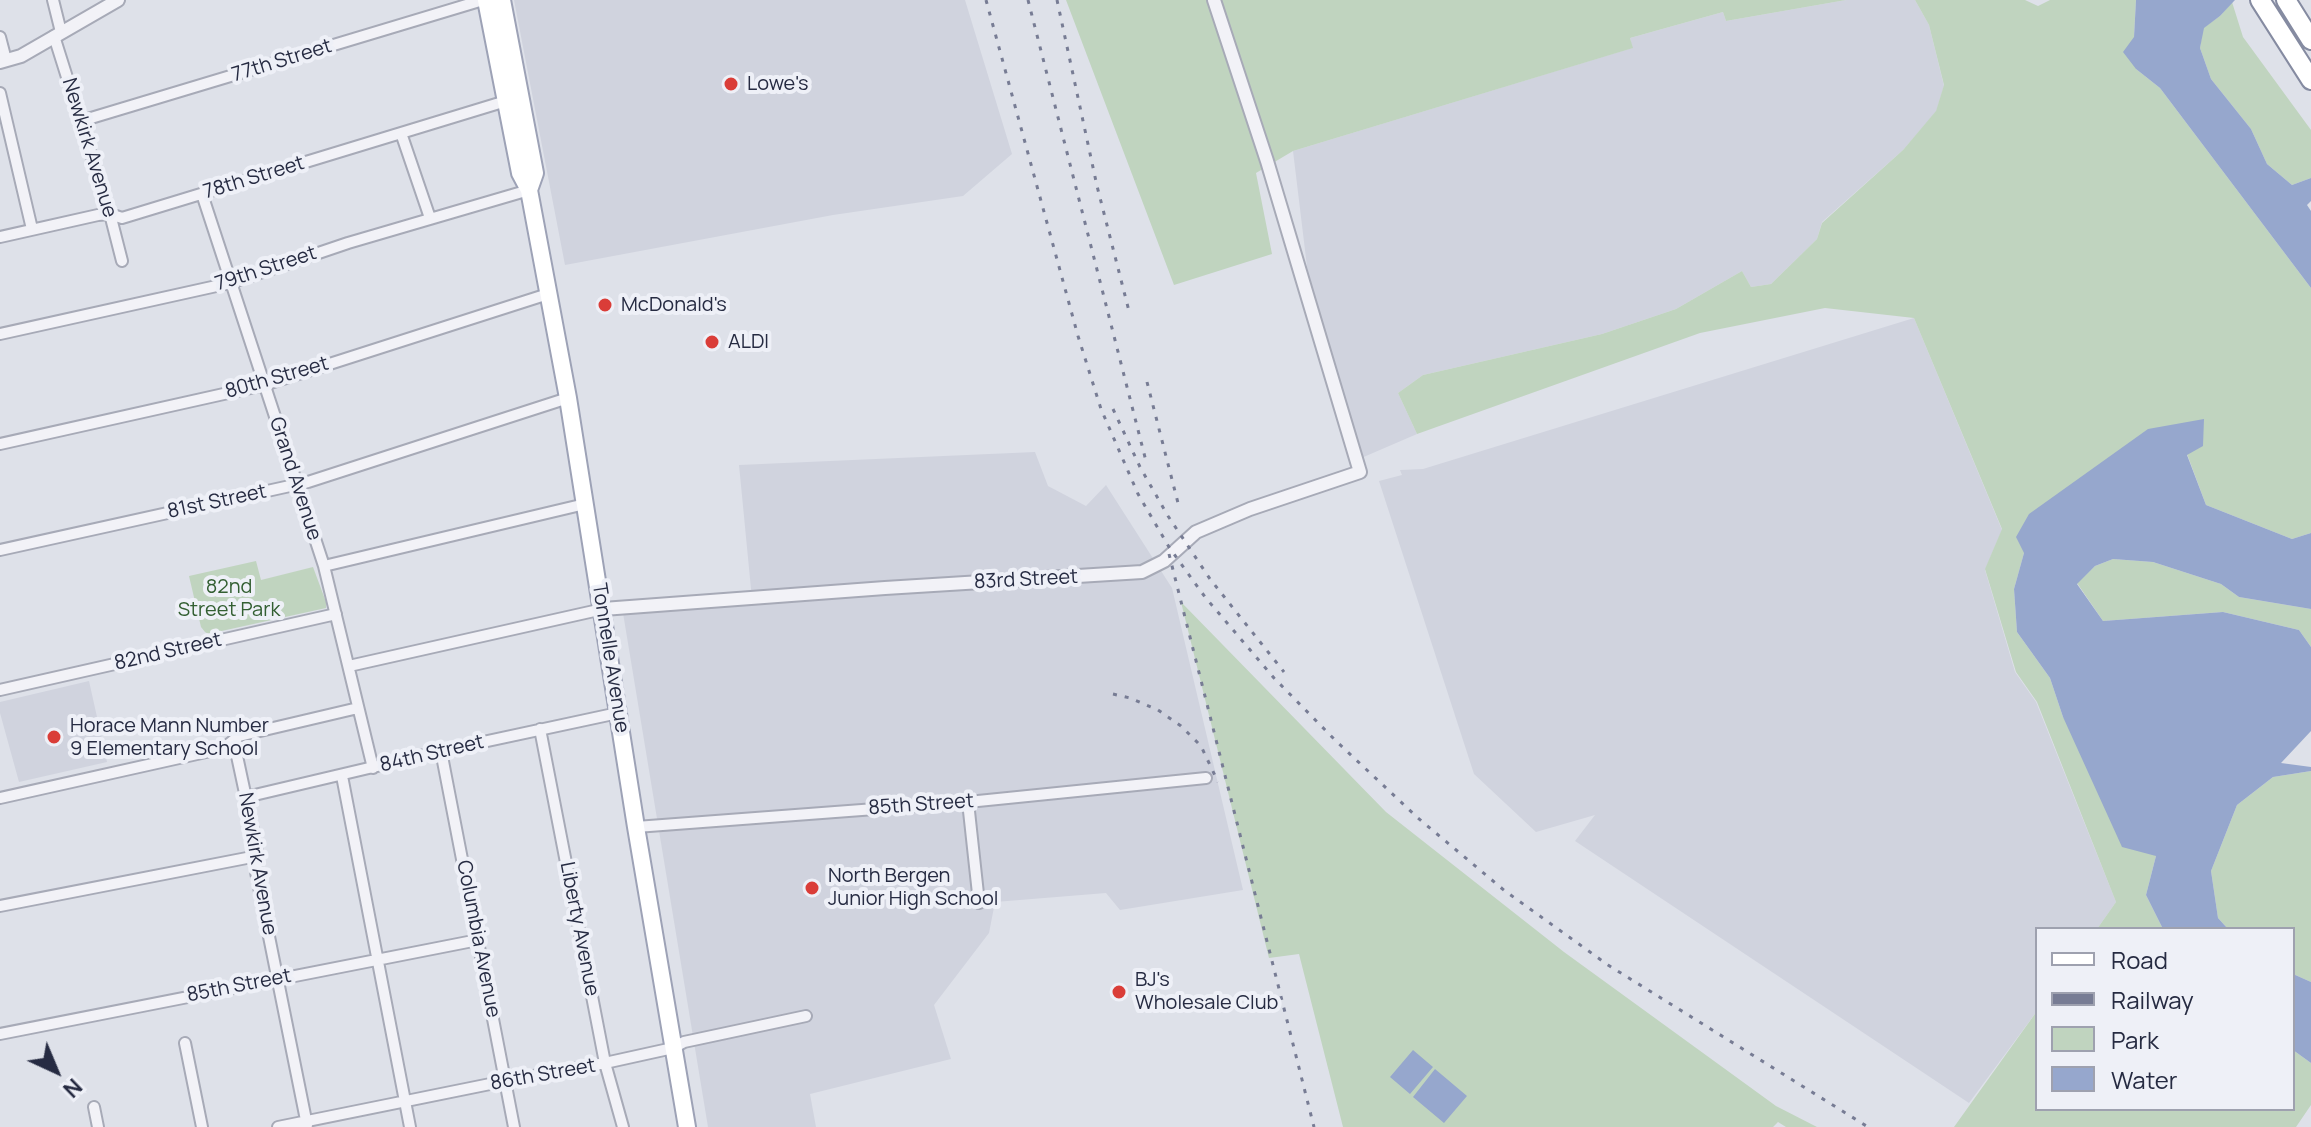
<!DOCTYPE html>
<html>
<head>
<meta charset="utf-8">
<style>
	body { margin:0 }
	#map { position:relative; width:2311px; height:1127px; overflow:hidden; background:#dee1e9; font-family:Manrope,sans-serif }
	canvas { display:block }
	.legend { position:absolute; left:2035px; top:927px; width:260px; height:184px; box-sizing:border-box; background:#eef0f7; border:2px solid #9ea1af; margin:0; padding:10px 14px; list-style:none; font-size:24px; color:#262b42 }
	.legend li { display:flex; align-items:center; gap:16px; height:40px }
	.legend b { width:40px; border:2px solid #9ea1af }
	.north { position:absolute; left:16px; top:1031px; width:80px; height:80px; -webkit-text-stroke:6px #eef0f7; paint-order:stroke; rotate:136deg; font-size:22px; font-weight:700; line-height:32px; text-align:center; color:#262b42 }
	.north::after { content:''; display:block; margin:auto; width:28px; height:36px; background:#262b42; clip-path:polygon(50% 0,100% 100%,50% 72%,0 100%) }
</style>
</head>
<body>
<div id="map">
<canvas width="2311" height="1127"></canvas>
<ul class="legend">
<li><b style="height:10px;background:#fff"></b>Road</li>
<li><b style="height:10px;background:#777c94"></b>Railway</li>
<li><b style="height:22px;background:#c0d4bf"></b>Park</li>
<li><b style="height:22px;background:#96a7cd"></b>Water</li>
</ul>
<div class="north">N</div>
</div>
<script>
const ctx = document.querySelector('canvas').getContext('2d');
ctx.lineJoin = 'round';
function paint(path, color) {
  ctx.fillStyle = color;
  ctx.fill(path, 'evenodd');
}
function shape(rows) {
  const path = new Path2D();
  for (const r of rows) {
    path.moveTo(r[0], r[1]);
    for (let i = 2; i < r.length; i += 2) path.lineTo(r[i], r[i + 1]);
  }
  return path;
}
function strokePath(path, color, width, dash) {
  ctx.strokeStyle = color;
  ctx.lineWidth = width;
  ctx.lineCap = dash ? 'butt' : 'round';
  ctx.setLineDash(dash || []);
  ctx.stroke(path);
}
function drawText(font, color, halo, rows, align = 'center') {
  ctx.font = font + ' Manrope,sans-serif';
  ctx.lineWidth = 8;
  ctx.setLineDash([]);
  ctx.textBaseline = 'middle';
  ctx.strokeStyle = halo;
  ctx.fillStyle = color;
  for (const [text, x, y, turn = 0] of rows) {
    ctx.save();
    ctx.translate(x, y);
    ctx.rotate((+turn || 0) * Math.PI / 180);
    ctx.textAlign = isNaN(turn) ? turn : align;
    if (halo) ctx.strokeText(text, 0, 0);
    ctx.fillText(text, 0, 0);
    ctx.restore();
  }
}
paint(shape([
	[514,0,965,0,1012,154,963,196,833,215,565,265],
	[1846,0,1915,0,1929,25,1944,86,1936,112,1903,150,1822,222,1817,239,1771,284,1751,287,1742,271,1676,309,1602,334,1423,375,1398,393,1417,434,1359,459,1313,316,1293,151,1632,48,1630,38,1723,12,1726,21],
	[1914,318,2002,530,1985,570,2015,672,2036,702,2116,902,2097,929,2037,929,2037,1011,1969,1103,1575,841,1595,815,1536,832,1474,774,1379,481,1402,475,1400,470,1423,469],
	[1035,452,1048,486,1086,506,1106,485,1172,588,1243,890,1120,910,1106,893,995,902,989,933,934,1005,951,1059,810,1094,816,1127,708,1127,623,613,752,599,739,465],
	[89,681,107,762,19,782,0,713,0,702]
]), '#d0d3de');
paint(shape([
	[1066,0,1846,0,1726,21,1723,12,1630,38,1633,48,1293,151,1256,173,1272,254,1174,285],
	[1915,0,2025,0,2038,6,2050,0,2136,0,2134,37,2136,69,2160,88,2311,288,2311,533,2292,539,2206,505,2187,454,2204,420,2024,553,2014,589,2017,632,2050,678,2063,717,2156,856,2146,895,2163,929,2097,929,2116,902,2037,702,2016,672,1985,569,2002,529,1914,318,1825,308,1700,333,1417,434,1398,393,1423,375,1602,334,1676,309,1742,271,1751,287,1771,284,1817,239,1822,223,1903,150,1936,111,1944,85,1929,25],
	[2232,2,2243,37,2311,130,2311,178,2292,185,2267,164,2251,129,2211,79,2200,48,2203,28,2220,16],
	[2113,559,2153,562,2221,584,2239,597,2311,609,2311,647,2299,630,2223,612,2103,621,2077,583,2095,566],
	[256,561,261,580,313,567,326,602,326,608,208,634,205,632,201,627,189,576],
	[1181,602,1386,812,1564,952,1776,1106,1817,1127,1786,1127,1778,1122,1773,1127,1343,1127,1299,954,1269,958],
	[2311,771,2311,982,2293,974,2293,929,2228,929,2218,918,2211,871,2237,805,2273,777],
	[2037,1011,2037,1109,2293,1109,2293,1050,2311,1063,2311,1105,2296,1127,1954,1127]
]), '#c0d4bf');
paint(shape([
	[2136,0,2235,0,2220,16,2204,28,2200,48,2211,79,2251,129,2267,164,2292,185,2311,178,2311,201,2307,205,2311,211,2311,288,2160,88,2136,69,2123,52,2134,37],
	[2204,419,2203,446,2187,455,2206,505,2292,539,2311,533,2311,609,2239,597,2221,584,2153,562,2113,559,2095,566,2077,584,2103,621,2223,612,2299,630,2311,647,2311,731,2281,763,2311,767,2311,771,2273,777,2237,805,2211,871,2218,918,2228,929,2163,929,2146,895,2156,856,2122,847,2063,717,2050,678,2017,632,2014,589,2024,553,2016,537,2029,514,2148,429],
	[2293,974,2311,982,2311,1063,2293,1050],
	[1413,1050,1433,1067,1410,1094,1390,1077],
	[1435,1069,1467,1096,1444,1123,1413,1097]
]), '#96a7cd');
const minor = shape([
	[53,0,61,32],
	[54,36,110,214,122,261],
	[0,37,6,60],
	[0,93,32,229],
	[81,121,483,0],
	[401,133,430,218],
	[202,194,324,566,373,768],
	[0,237,98,215,110,214,122,218,506,101],
	[0,334,230,283,348,243,529,190],
	[0,444,264,385,548,294],
	[0,550,308,482,568,398],
	[324,566,585,504],
	[349,666,603,609],
	[0,690,336,614],
	[540,729,605,1063,623,1127],
	[234,742,257,849,256,872,307,1125],
	[441,751,514,1127],
	[342,776,410,1127],
	[246,797,441,751,618,713],
	[0,798,224,748,239,736,358,708],
	[968,802,979,903],
	[636,827,968,802,1206,778],
	[0,906,257,856],
	[0,1034,478,940],
	[185,1043,202,1127],
	[94,1107,98,1127],
	[278,1127,505,1081,605,1063,673,1048,684,1042,806,1016]
]);
const tertiary = shape([
	[0,62,21,56,118,0],
	[603,609,885,588,1142,572,1164,561,1196,532,1250,509,1360,472,1267,161,1214,0]
]);
const primary = shape([
	[486,0,520,173,529,190,568,398,636,827,687,1127],
	[502,0,535,173,529,190]
]);
const motorway = shape([
	[2260,0,2311,80],
	[2286,0,2311,40]
]);
strokePath(minor, '#a7aab7', 14);
strokePath(tertiary, '#a7aab7', 16);
strokePath(primary, '#9da2b6', 20);
strokePath(motorway, '#858ba1', 22);
strokePath(minor, '#f2f2f7', 10);
strokePath(tertiary, '#f2f2f7', 12);
strokePath(primary, '#fff', 16);
strokePath(motorway, '#fff', 18);
strokePath(shape([
	[986,0,1078,336,1101,409,1138,494,1169,547,1205,597,1274,678,1335,740,1418,818,1505,891,1608,965,1868,1127],
	[1028,0,1147,465],
	[1057,0,1097,186,1130,315],
	[1147,382,1178,503],
	[1113,409,1140,467,1168,516,1210,579,1284,672],
	[1169,554,1314,1127],
	[1113,694,1130,698,1158,710,1181,726,1201,746,1218,782]
]), '#777c94', 3, [4, 8]);
for (const [x, y, r, color] of [
	[731,84,8,"#da3d38"],
	[605,305,8,"#da3d38"],
	[712,342,8,"#da3d38"],
	[54,737,8,"#da3d38"],
	[812,888,8,"#da3d38"],
	[1119,992,8,"#da3d38"]
]) {
  const dot = new Path2D();
  dot.arc(x, y, r, 0, 2 * Math.PI);
  ctx.fillStyle = color;
  ctx.fill(dot);
  strokePath(dot, '#eef0f7', 3);
}
drawText('20px', '#262b42', '#eef0f7', [
	["77th Street",282,61,-17],
	["Newkirk Avenue",89,148,73],
	["78th Street",254,178,-17],
	["79th Street",266,269,-18],
	["80th Street",277,378,-16],
	["Grand Avenue",295,479,72],
	["81st Street",217,502,-12],
	["83rd Street",1026,580,-3],
	["82nd Street",168,652,-13],
	["Tonnelle Avenue",610,658,81],
	["84th Street",432,754,-13],
	["85th Street",921,805,-4],
	["Newkirk Avenue",257,864,80],
	["Liberty Avenue",579,929,79],
	["Columbia Avenue",478,939,79],
	["85th Street",239,986,-11],
	["86th Street",543,1075,-10]
]);
drawText('20px', '#262b42', '#eef0f7', [
	["Lowe's",747,84],
	["McDonald's",621,305],
	["ALDI",728,342],
	["Horace Mann Number",70,726],
	["9 Elementary School",70,749],
	["North Bergen",828,876],
	["Junior High School",828,899],
	["BJ's",1135,980],
	["Wholesale Club",1135,1003]
], 'left');
drawText('20px', '#335f32', '#eef0f7', [
	["82nd",229,587],
	["Street Park",229,610]
]);
</script>
</body>
</html>
